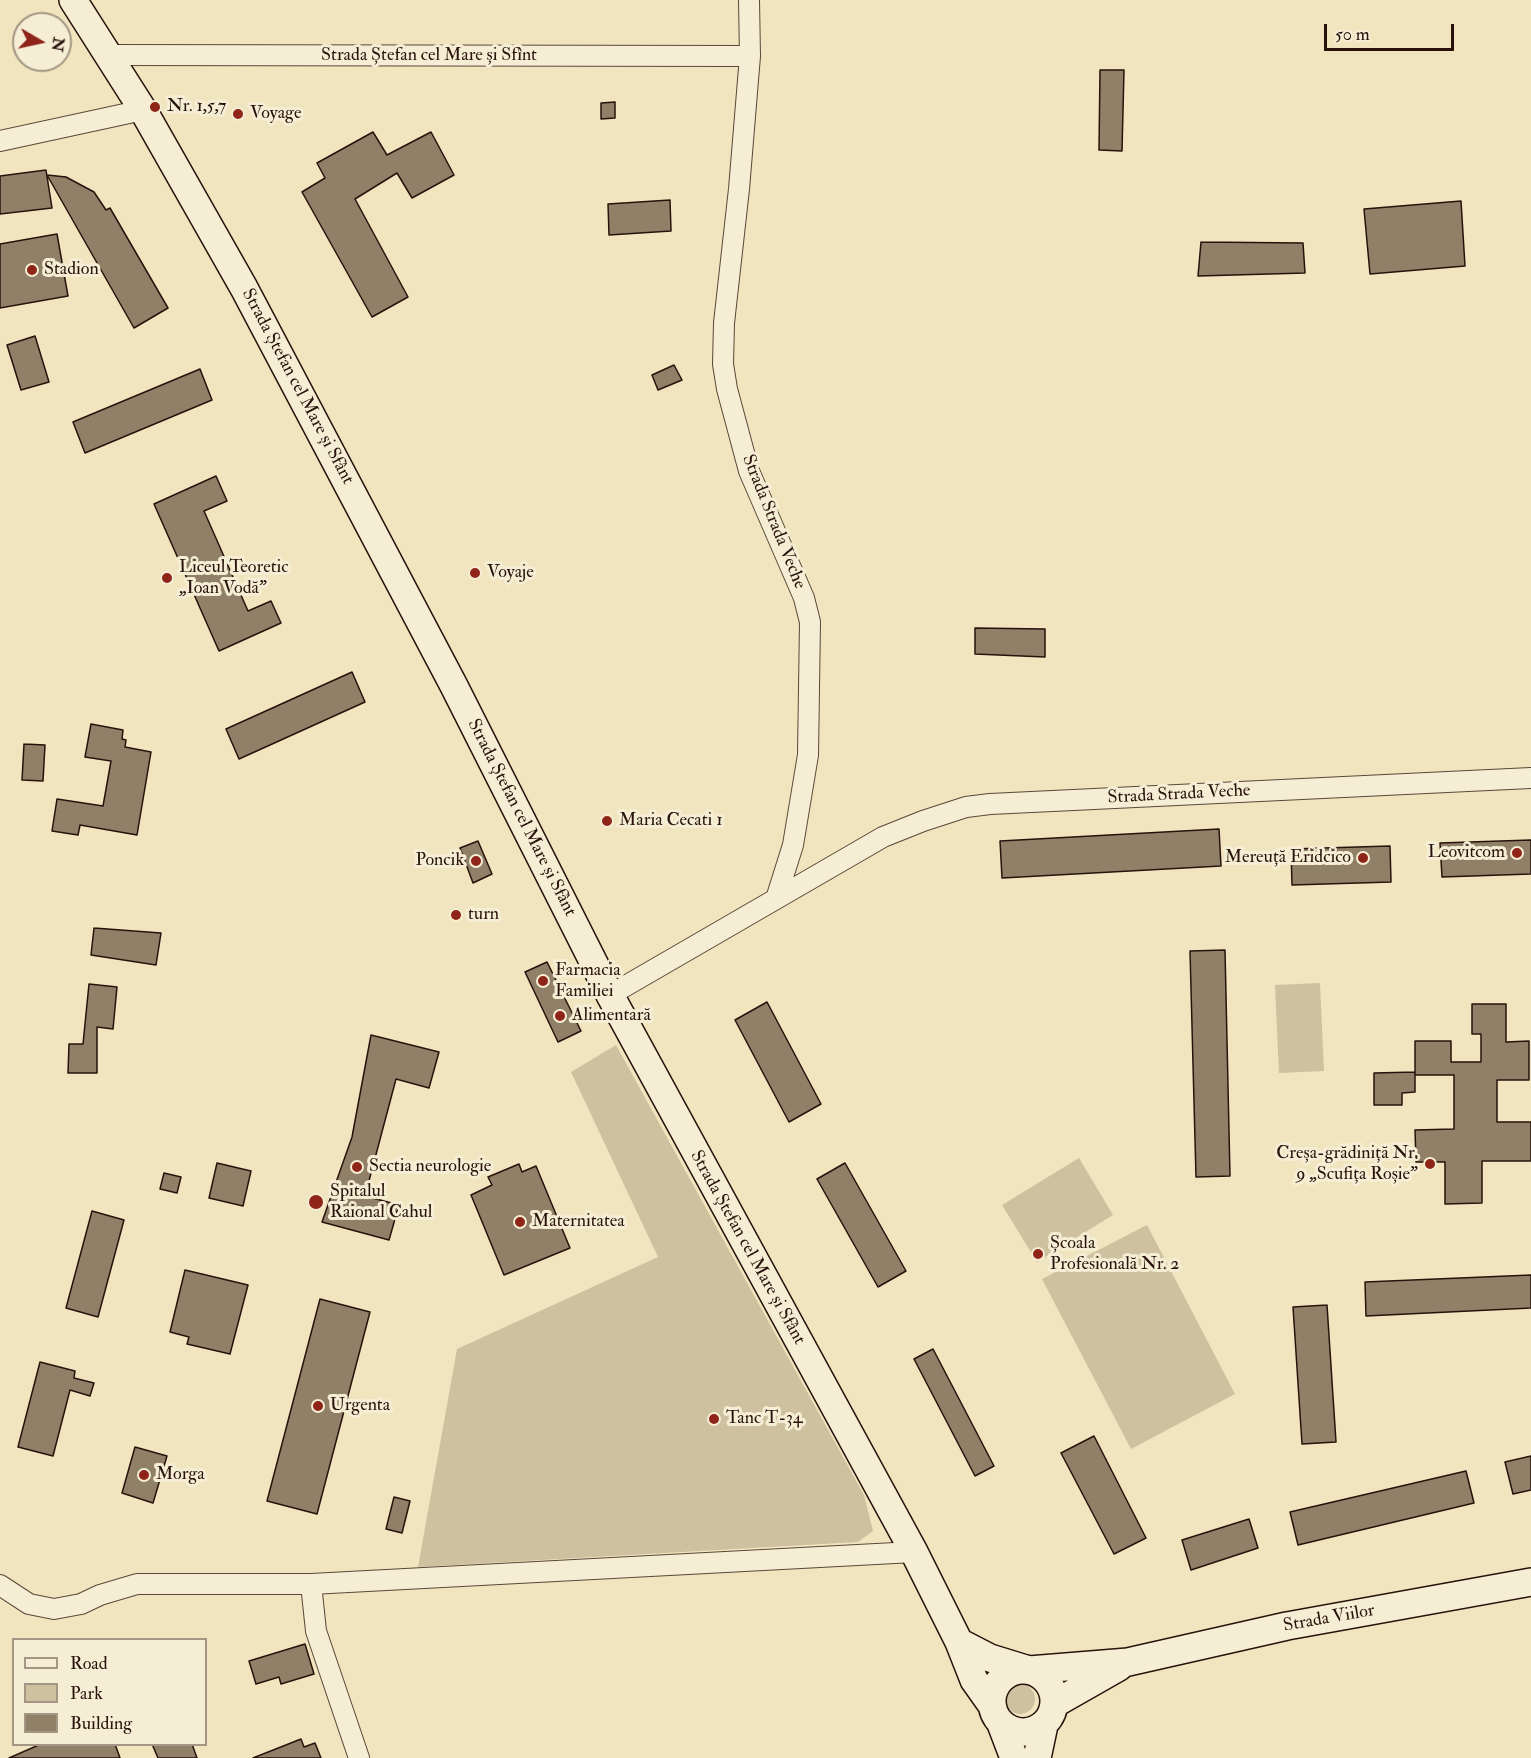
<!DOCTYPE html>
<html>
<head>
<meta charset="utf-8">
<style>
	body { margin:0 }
	#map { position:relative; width:1531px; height:1758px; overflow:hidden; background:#f0e5be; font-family:"IM FELL Double Pica",serif }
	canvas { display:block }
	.legend { position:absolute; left:12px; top:1638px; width:195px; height:108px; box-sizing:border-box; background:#f5eed5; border:2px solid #a39684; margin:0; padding:8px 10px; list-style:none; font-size:18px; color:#28120b }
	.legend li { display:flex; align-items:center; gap:12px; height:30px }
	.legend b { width:30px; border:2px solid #a39684 }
	.north { position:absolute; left:12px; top:12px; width:60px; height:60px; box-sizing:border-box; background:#f5eed5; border:2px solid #a39684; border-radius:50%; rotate:99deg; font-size:16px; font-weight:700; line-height:24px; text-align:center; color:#28120b }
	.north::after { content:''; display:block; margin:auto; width:21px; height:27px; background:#8f2418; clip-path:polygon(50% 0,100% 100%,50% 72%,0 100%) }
	.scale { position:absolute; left:1324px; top:24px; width:130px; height:27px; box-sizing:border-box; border:3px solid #28120b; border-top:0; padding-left:8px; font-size:18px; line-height:21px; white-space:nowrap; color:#28120b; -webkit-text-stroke:4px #f5eed5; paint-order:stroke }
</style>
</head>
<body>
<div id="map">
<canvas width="1531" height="1758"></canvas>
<ul class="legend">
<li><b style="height:8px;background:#f5eed5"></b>Road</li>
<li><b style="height:16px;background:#cec1a0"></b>Park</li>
<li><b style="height:16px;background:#908068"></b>Building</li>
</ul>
<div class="north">N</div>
<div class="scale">50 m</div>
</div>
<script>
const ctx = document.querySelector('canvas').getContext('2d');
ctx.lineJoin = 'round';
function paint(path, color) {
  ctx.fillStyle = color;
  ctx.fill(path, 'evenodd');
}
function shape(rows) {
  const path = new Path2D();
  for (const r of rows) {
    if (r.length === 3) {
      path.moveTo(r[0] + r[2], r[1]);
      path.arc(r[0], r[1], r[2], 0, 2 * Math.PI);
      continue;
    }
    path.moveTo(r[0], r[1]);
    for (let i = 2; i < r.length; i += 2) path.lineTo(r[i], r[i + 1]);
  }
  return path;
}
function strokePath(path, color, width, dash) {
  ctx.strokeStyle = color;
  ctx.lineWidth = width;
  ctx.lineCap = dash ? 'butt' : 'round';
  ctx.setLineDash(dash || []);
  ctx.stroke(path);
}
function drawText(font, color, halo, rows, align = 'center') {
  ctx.font = font + ' "IM FELL Double Pica",serif';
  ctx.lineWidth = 6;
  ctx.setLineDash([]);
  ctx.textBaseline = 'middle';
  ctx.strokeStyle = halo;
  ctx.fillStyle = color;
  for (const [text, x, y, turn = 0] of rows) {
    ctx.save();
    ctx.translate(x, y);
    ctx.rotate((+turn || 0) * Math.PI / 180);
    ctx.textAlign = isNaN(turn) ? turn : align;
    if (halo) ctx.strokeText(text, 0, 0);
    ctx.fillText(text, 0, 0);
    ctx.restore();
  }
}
paint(shape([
	[1320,983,1324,1071,1279,1073,1275,985],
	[616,1045,864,1495,873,1531,858,1542,418,1567,457,1349,658,1257,571,1072],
	[1079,1158,1113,1215,1037,1262,1002,1205],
	[1147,1225,1235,1394,1131,1449,1042,1279],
	[1020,1699,15]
]), '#cec1a0');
const building = shape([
	[1100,70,1124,70,1122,151,1099,150,1100,70],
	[615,102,615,118,601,119,601,103,615,102],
	[373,132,387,155,431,132,454,175,412,198,397,173,355,199,408,297,372,317,302,192,325,178,317,163,373,132],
	[46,170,52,208,0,214,0,176,46,170],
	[47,175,66,177,94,192,106,210,110,208,168,308,134,328,47,175],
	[670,200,671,231,609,235,608,204,670,200],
	[1461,201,1465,266,1370,274,1364,209,1461,201],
	[57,234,68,296,0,308,0,244,57,234],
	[1201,242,1303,243,1305,273,1198,276,1201,242],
	[35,336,49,382,21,390,7,345,35,336],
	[674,365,682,380,658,390,652,375,674,365],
	[200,369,212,400,85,453,73,422,200,369],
	[216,476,227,501,204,511,248,611,271,601,281,623,219,651,154,504,216,476],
	[975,628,1045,629,1045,657,975,654,975,628],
	[352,672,365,702,239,759,226,729,352,672],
	[91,724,123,730,122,739,126,740,125,747,151,752,137,835,80,825,78,835,52,831,57,799,103,806,111,761,85,757,91,724],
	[24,744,45,745,43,781,22,780,24,744],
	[1219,829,1221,866,1002,878,1000,841,1219,829],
	[1531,840,1531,874,1442,877,1440,843,1531,840],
	[478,841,492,874,473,883,460,848,478,841],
	[1390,846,1391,882,1292,885,1291,849,1390,846],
	[94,928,161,933,156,965,91,955,94,928],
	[1225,950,1230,1176,1196,1177,1190,951,1225,950],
	[547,962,581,1031,558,1042,525,972,547,962],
	[89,984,117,987,113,1029,97,1027,97,1073,68,1073,69,1044,83,1044,89,984],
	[767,1002,821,1104,789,1122,735,1020,767,1002],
	[1472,1004,1506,1004,1506,1042,1529,1041,1529,1080,1497,1080,1497,1122,1531,1122,1531,1161,1482,1161,1482,1203,1445,1204,1445,1162,1416,1162,1415,1130,1454,1129,1454,1075,1415,1075,1415,1041,1451,1041,1451,1062,1481,1062,1481,1034,1472,1034,1472,1004],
	[371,1035,439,1052,429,1088,396,1079,365,1196,399,1205,389,1240,322,1222,352,1137,371,1035],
	[1415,1072,1415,1092,1402,1093,1402,1105,1374,1105,1374,1073,1415,1072],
	[217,1163,251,1171,243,1206,209,1198,217,1163],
	[845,1163,906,1271,878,1287,817,1179,845,1163],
	[519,1164,522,1172,536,1166,570,1248,504,1275,471,1195,492,1185,488,1177,519,1164],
	[164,1173,181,1177,177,1193,160,1189,164,1173],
	[92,1211,124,1220,98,1317,66,1308,92,1211],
	[185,1270,248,1285,230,1354,187,1344,189,1337,170,1332,185,1270],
	[1531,1275,1531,1308,1366,1316,1365,1282,1531,1275],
	[320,1299,370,1312,317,1514,267,1501,320,1299],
	[1327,1305,1336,1442,1302,1444,1293,1307,1327,1305],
	[933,1349,994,1466,975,1476,914,1359,933,1349],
	[40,1362,75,1371,74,1378,94,1383,90,1396,70,1390,53,1456,18,1447,40,1362],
	[1094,1436,1146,1538,1114,1554,1061,1453,1094,1436],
	[135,1447,167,1456,153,1503,122,1493,135,1447],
	[1531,1456,1531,1490,1513,1494,1505,1462,1531,1456],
	[1466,1471,1474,1503,1298,1545,1290,1512,1466,1471],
	[394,1497,410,1501,402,1533,386,1529,394,1497],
	[1249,1519,1258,1548,1191,1570,1182,1540,1249,1519],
	[305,1644,314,1674,281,1684,279,1677,256,1684,249,1661,305,1644],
	[301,1739,304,1747,315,1743,321,1758,253,1758,301,1739],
	[41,1744,115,1744,120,1758,9,1758,41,1744],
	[152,1744,192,1744,197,1758,158,1758,152,1744]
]);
paint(building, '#908068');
strokePath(building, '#28120b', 1.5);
const street = shape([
	[749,0,750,56,739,189,724,323,723,364,727,389,749,471,804,598,810,622,808,755,793,845,776,899],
	[108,55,750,56],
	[0,141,143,110],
	[610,995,883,837,923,821,966,807,990,804,1531,778],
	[311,1584,316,1631,359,1758],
	[0,1585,29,1604,54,1609,81,1604,100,1595,137,1584,311,1584,914,1552]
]);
const secondary = shape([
	[73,0,143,110,244,288,454,686,610,995,914,1552,959,1642,974,1680,991,1704],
	[959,1642,990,1658,1029,1670,1128,1662,1287,1626,1531,1582],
	[1023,1701,31],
	[1054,1704,1119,1667],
	[1001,1724,1014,1758],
	[1037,1758,1044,1725]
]);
strokePath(street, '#5a4738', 22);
strokePath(secondary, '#28120b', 30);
strokePath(street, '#f5eed5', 20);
strokePath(secondary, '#f5eed5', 27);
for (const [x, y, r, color] of [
	[155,107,6,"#8f2418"],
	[238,114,6,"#8f2418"],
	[32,270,6,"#8f2418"],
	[475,573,6,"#8f2418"],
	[167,578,6,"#8f2418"],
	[607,821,6,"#8f2418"],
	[1517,853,6,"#8f2418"],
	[1363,858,6,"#8f2418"],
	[476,861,6,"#8f2418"],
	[456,915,6,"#8f2418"],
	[543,981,6,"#8f2418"],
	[560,1016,6,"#8f2418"],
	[1430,1164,6,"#8f2418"],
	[357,1167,6,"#8f2418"],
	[316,1202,8,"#8f2418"],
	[520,1222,6,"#8f2418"],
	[1038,1254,6,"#8f2418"],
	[318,1406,6,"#8f2418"],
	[714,1419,6,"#8f2418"],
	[144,1475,6,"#8f2418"]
]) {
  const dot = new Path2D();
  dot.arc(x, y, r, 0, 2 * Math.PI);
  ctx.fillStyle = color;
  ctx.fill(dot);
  strokePath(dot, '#f5eed5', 2);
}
drawText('18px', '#28120b', '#f5eed5', [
	["Strada Ștefan cel Mare și Sfînt",429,56],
	["Strada Ștefan cel Mare și Sfânt",297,387,62],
	["Strada Strada Veche",773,522,68],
	["Strada Strada Veche",1179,795,-3],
	["Strada Ștefan cel Mare și Sfânt",521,818,63],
	["Strada Ștefan cel Mare și Sfânt",747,1248,61],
	["Strada Viilor",1329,1619,-10]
]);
drawText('18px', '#28120b', '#f5eed5', [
	["Nr. 1,5,7",167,107],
	["Voyage",250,114],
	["Stadion",44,270],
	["Liceul Teoretic",179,568],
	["„Ioan Vodă”",179,589],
	["Voyaje",487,573],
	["Maria Cecati 1",619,821],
	["Leovitcom",1505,853,"right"],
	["Mereuță Eridcico",1351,858,"right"],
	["Poncik",464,861,"right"],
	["turn",468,915],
	["Farmacia",555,971],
	["Familiei",555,992],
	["Alimentară",572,1016],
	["Creșa-grădiniță Nr.",1418,1154,"right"],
	["9 „Scufița Roșie”",1418,1175,"right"],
	["Sectia neurologie",369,1167],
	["Spitalul",330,1192],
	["Raional Cahul",330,1213],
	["Maternitatea",532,1222],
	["Școala",1050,1244],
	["Profesională Nr. 2",1050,1265],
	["Urgenta",330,1406],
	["Tanc T-34",726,1419],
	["Morga",156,1475]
], 'left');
</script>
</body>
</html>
